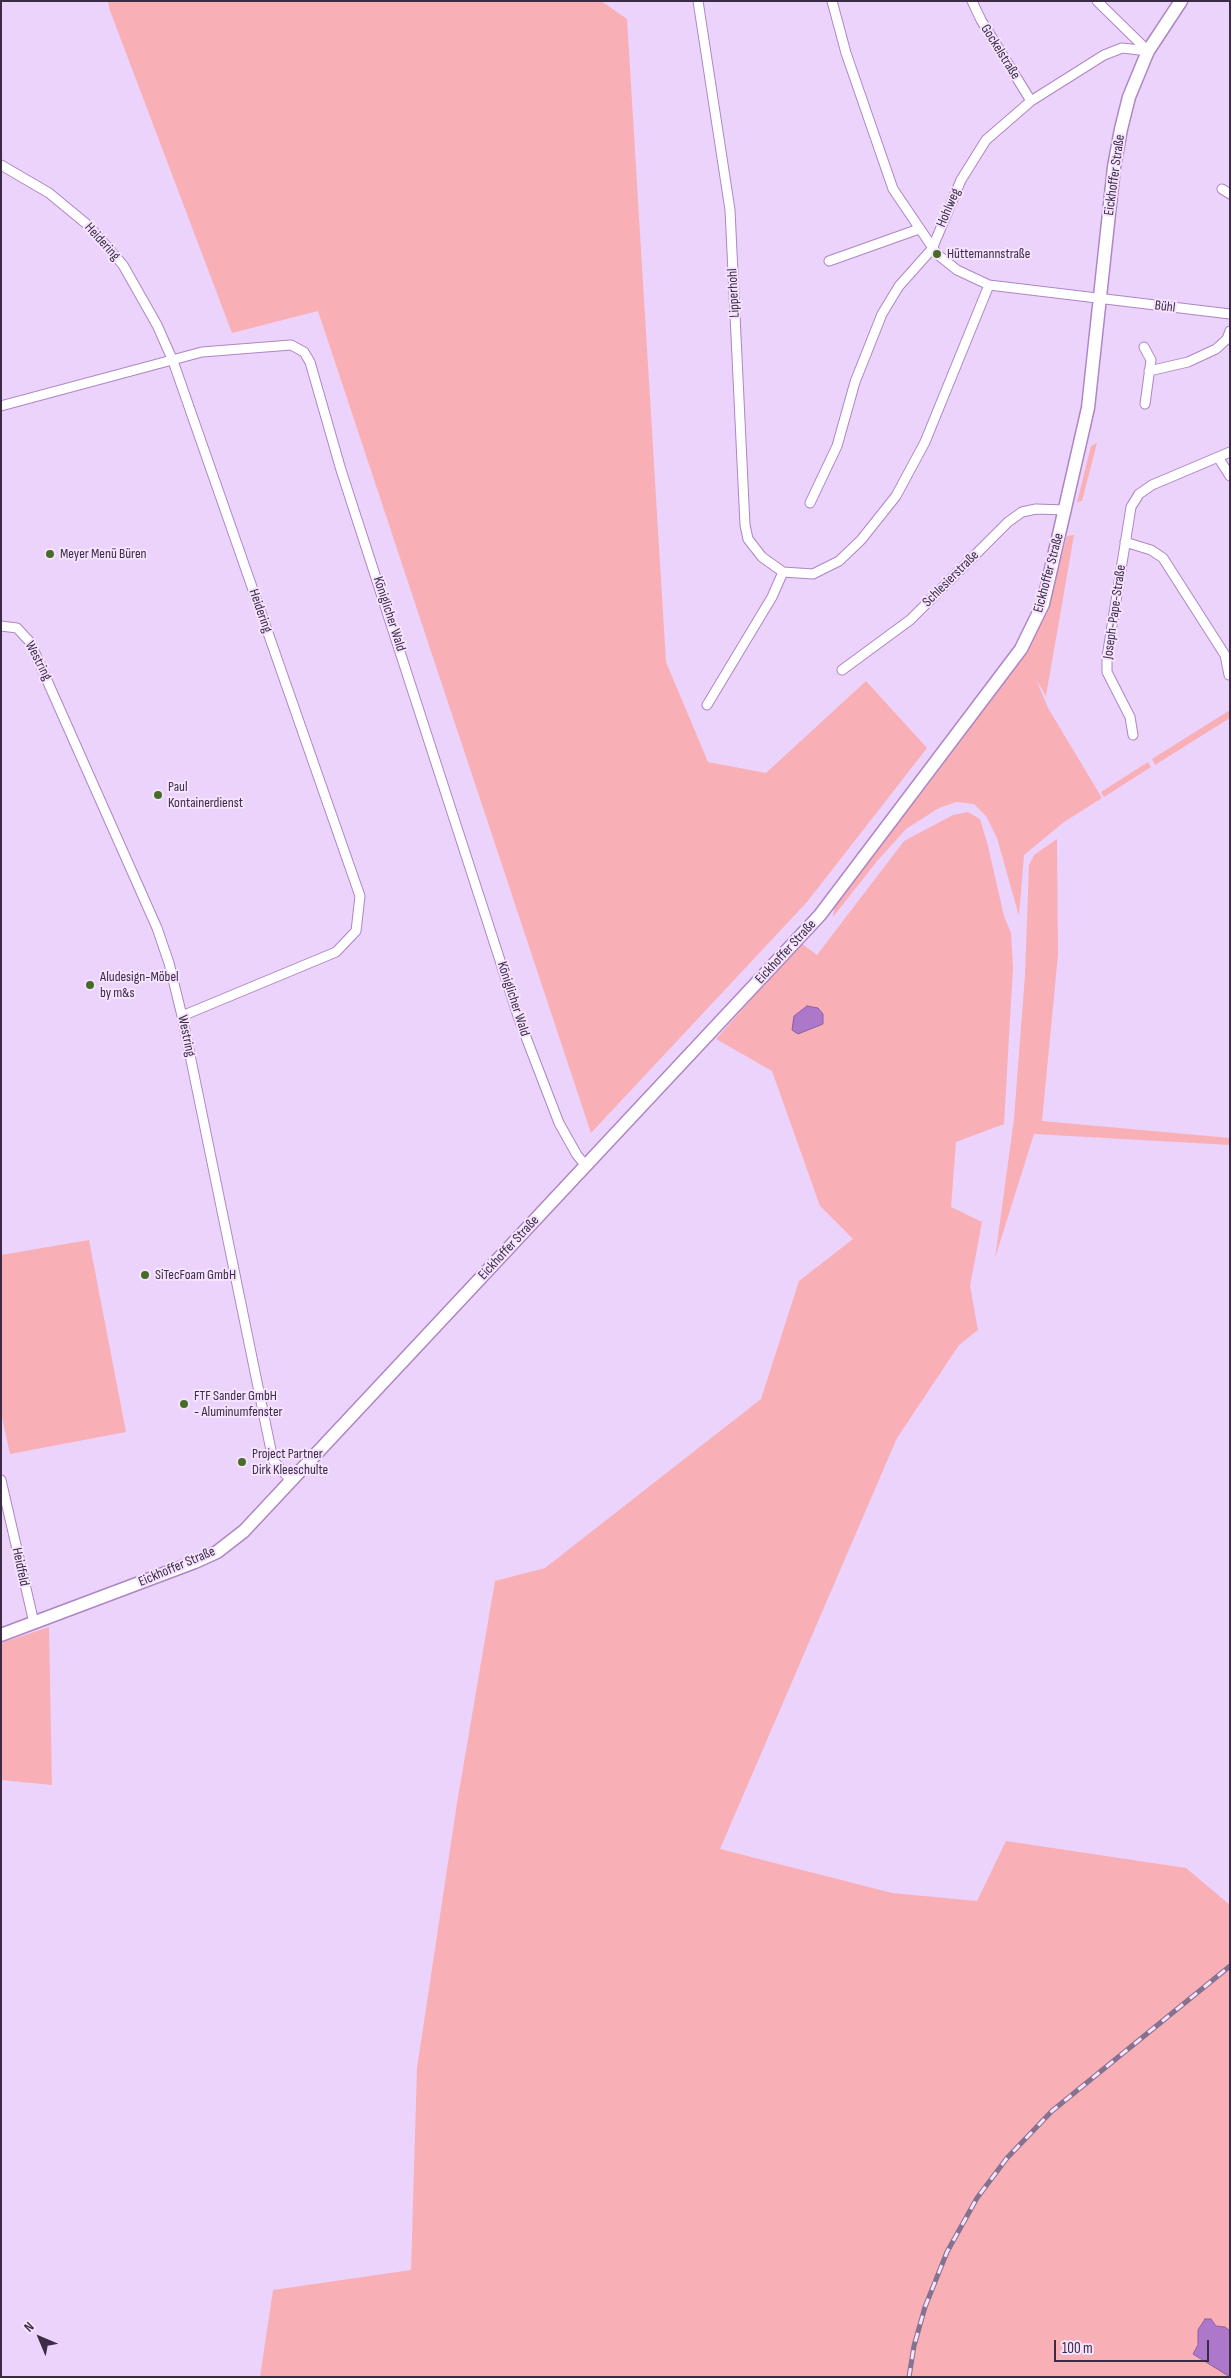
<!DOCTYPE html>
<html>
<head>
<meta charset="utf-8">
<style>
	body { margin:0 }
	#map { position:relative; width:1231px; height:2378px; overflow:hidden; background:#ecd3fb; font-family:"Sofia Sans Condensed",sans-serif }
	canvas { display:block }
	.frame { position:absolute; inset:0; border:2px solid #3c2b45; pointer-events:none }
	.north { position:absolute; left:15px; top:2313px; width:50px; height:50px; -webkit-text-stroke:4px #f5e3ff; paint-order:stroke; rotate:315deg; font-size:14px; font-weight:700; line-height:20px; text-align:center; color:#3c2b45 }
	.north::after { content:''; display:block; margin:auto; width:18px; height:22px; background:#3c2b45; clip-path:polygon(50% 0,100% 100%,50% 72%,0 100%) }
	.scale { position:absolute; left:1054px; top:2340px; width:155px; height:22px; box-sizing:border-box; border:2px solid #3c2b45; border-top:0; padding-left:6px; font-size:15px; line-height:18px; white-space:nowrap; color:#3c2b45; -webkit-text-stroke:4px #f5e3ff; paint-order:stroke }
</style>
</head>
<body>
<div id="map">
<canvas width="1231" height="2378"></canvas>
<div class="frame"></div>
<div class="north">N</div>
<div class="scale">100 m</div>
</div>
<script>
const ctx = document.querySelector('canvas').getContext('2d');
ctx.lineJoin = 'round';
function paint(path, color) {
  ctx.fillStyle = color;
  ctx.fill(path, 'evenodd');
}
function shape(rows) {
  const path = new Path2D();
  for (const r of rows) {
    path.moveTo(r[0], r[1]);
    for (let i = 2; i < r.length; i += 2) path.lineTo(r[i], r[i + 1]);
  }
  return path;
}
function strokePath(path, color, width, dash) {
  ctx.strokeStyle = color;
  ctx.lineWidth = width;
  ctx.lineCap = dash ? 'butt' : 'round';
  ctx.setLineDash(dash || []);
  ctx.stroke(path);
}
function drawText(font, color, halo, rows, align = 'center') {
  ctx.font = font + ' "Sofia Sans Condensed",sans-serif';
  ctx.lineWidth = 4;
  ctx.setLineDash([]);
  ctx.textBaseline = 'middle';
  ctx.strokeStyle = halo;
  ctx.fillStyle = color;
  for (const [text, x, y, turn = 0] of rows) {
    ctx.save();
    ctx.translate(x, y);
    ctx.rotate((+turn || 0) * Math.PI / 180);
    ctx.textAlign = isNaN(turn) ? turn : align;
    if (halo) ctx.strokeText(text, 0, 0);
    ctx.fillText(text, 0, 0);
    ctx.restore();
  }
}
paint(shape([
	[108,1,601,1,627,19,666,662,708,762,766,773,866,681,927,748,807,902,591,1133,318,311,232,333,109,8],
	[1097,443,1082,501,1077,502,1091,446],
	[1074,535,1046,696,1036,679,1048,708,1102,798,1064,822,1024,855,1019,916,997,838,986,816,974,804,956,802,939,808,906,829,878,860,833,917,835,903,933,778,1028,649,1049,604,1067,536],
	[1230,710,1230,718,1155,765,1152,759],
	[1148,762,1151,767,1104,797,1101,792],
	[968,812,980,819,988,846,1004,916,1011,933,1013,967,1004,1124,956,1142,951,1207,982,1222,970,1286,978,1330,959,1345,897,1438,720,1849,892,1893,977,1901,1006,1841,1186,1868,1230,1905,1230,2377,260,2377,273,2290,411,2270,417,2068,457,1803,495,1581,545,1568,761,1399,799,1281,853,1239,820,1206,772,1071,716,1039,801,943,817,955,904,841,953,815],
	[1057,839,1058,955,1042,1121,1230,1138,1230,1145,1034,1134,995,1258,1014,1119,1025,975,1029,865,1034,855],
	[89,1240,126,1432,10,1454,1,1413,1,1255],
	[49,1627,52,1785,1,1780,1,1643]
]), '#f9afb6');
const water = shape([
	[807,1006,818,1008,823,1014,823,1024,798,1034,792,1030,794,1016,807,1006],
	[1205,2319,1211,2319,1216,2326,1225,2327,1230,2331,1230,2377,1193,2354,1198,2345,1198,2330,1205,2319]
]);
paint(water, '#ad78c9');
strokePath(water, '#8b61a1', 1);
const minor = shape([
	[698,1,730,210,745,525,748,539,762,557,783,572,813,574,839,561,861,540,896,496,925,442,989,285],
	[832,1,846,53,893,189,937,254,957,270,989,285,1230,314],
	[972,1,981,20,1031,101],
	[1097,1,1148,51],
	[1,165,49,193,89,226,123,265,157,325,173,361,360,896,356,931,336,952,182,1016],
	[1222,189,1230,194],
	[829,261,919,229],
	[1144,347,1151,360,1145,404],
	[1149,371,1188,362,1216,349,1227,339,1230,331],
	[1,406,202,352,291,345,304,352,310,362,341,470,519,1019,559,1123,577,1155,586,1166],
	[1218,457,1230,476],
	[810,503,837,446,855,382,882,314,899,286,932,249,961,180,986,140,1031,101,1104,55,1122,48,1148,51],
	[1125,542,1151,550,1163,558,1225,655,1229,675],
	[1,626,17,628,30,642,157,928,169,963,182,1016,273,1460,291,1481],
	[842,670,910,620,1008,522,1022,512,1036,509,1066,510],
	[707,705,772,597,783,572],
	[1133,735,1130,717,1107,672,1107,657,1131,507,1139,494,1152,485,1230,452],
	[1,1480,34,1623]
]);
const secondary = shape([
	[1,1635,195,1562,217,1552,244,1531,820,915,1021,649,1043,604,1088,408,1114,167,1121,129,1129,97,1148,51,1181,1]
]);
strokePath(minor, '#ae85c5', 11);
strokePath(secondary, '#ae85c5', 15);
strokePath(minor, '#fff', 9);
strokePath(secondary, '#fff', 12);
const rail = shape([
	[909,2377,914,2346,925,2307,947,2252,977,2198,1007,2158,1052,2111,1230,1966]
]);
strokePath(rail, '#857190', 5);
strokePath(rail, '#f5e3ff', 3, [9]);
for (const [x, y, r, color] of [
	[937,254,5,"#476c27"],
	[50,554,5,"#476c27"],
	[158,795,5,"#476c27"],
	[90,985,5,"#476c27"],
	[145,1275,5,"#476c27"],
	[184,1404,5,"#476c27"],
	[242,1462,5,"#476c27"]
]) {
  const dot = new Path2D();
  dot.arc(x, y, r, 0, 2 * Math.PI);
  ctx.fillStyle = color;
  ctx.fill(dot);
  strokePath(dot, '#f5e3ff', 2);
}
drawText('14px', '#3c2b45', '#f5e3ff', [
	["Gockelstraße",1000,52,58],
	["Eickhoffer Straße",1115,175,-82],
	["Hohlweg",949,208,-67],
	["Heidering",102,242,48],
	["Lipperhohl",734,293,-93],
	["Bühl",1165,307,7],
	["Eickhoffer Straße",1049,573,-75],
	["Schlesierstraße",951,579,-45],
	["Heidering",260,611,71],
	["Joseph-Pape-Straße",1115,612,-82],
	["Königlicher Wald",389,614,72],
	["Westring",38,661,63],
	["Eickhoffer Straße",786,952,-47],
	["Königlicher Wald",513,999,72],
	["Westring",186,1036,78],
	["Eickhoffer Straße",509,1248,-47],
	["Heidfeld",20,1567,78],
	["Eickhoffer Straße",177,1567,-23]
]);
drawText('14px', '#3c2b45', '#f5e3ff', [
	["Hüttemannstraße",947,254],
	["Meyer Menü Büren",60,554],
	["Paul",168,787],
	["Kontainerdienst",168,803],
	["Aludesign-Möbel",100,977],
	["by m&s",100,993],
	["SiTecFoam GmbH",155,1275],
	["FTF Sander GmbH",194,1396],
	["- Aluminumfenster",194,1412],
	["Project Partner",252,1454],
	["Dirk Kleeschulte",252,1470]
], 'left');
</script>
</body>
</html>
